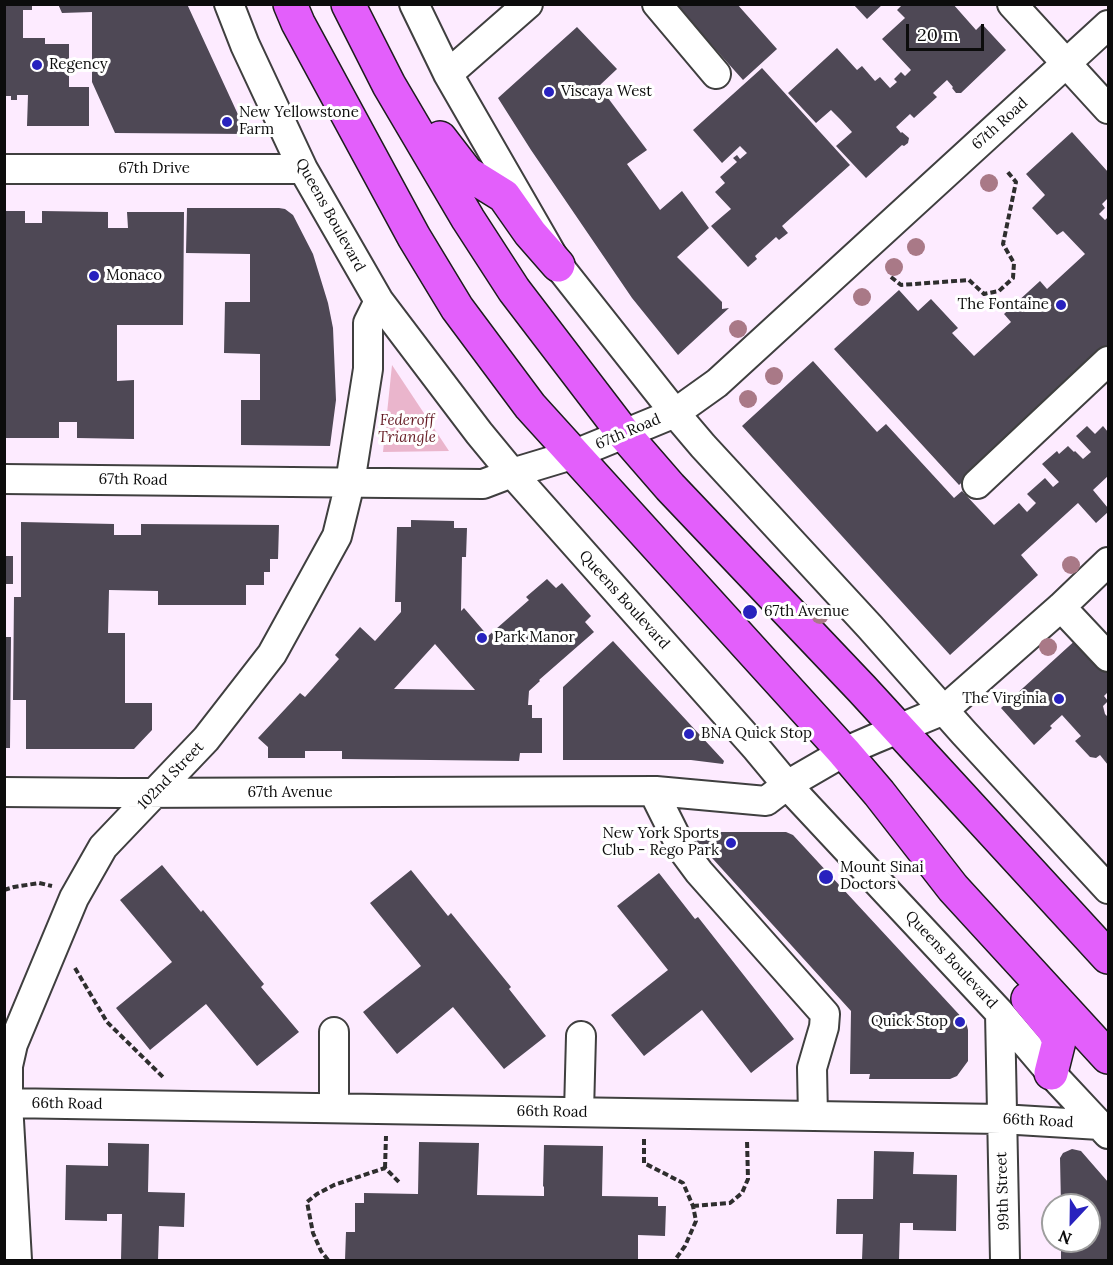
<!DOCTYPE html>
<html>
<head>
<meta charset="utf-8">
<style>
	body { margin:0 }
	#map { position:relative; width:1113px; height:1265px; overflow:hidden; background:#fdebff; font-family:Lora,serif }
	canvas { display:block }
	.frame { position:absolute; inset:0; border:6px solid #0c0c0c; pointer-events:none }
	.north { position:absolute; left:1041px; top:1193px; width:60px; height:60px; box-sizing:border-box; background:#fff; border:2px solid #9e9e9e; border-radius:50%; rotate:202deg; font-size:16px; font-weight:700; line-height:24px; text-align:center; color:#0c0c0c }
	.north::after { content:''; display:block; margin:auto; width:21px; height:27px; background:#2822be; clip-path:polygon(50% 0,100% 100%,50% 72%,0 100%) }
	.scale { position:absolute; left:906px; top:24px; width:78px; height:27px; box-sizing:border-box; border:3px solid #0c0c0c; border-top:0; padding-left:8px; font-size:18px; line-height:21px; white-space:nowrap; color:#0c0c0c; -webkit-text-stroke:4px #fff; paint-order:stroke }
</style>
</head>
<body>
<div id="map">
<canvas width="1113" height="1265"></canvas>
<div class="frame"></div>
<div class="north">N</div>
<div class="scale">20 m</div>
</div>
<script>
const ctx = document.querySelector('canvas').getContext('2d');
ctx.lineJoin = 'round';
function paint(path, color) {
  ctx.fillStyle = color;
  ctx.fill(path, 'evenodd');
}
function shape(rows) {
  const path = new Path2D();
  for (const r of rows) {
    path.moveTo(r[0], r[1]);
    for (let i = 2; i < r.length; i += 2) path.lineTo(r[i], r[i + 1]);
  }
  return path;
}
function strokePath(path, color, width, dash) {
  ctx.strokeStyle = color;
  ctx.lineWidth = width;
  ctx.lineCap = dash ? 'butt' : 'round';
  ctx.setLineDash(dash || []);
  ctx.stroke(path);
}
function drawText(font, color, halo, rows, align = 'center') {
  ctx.font = font + ' Lora,serif';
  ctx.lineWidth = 6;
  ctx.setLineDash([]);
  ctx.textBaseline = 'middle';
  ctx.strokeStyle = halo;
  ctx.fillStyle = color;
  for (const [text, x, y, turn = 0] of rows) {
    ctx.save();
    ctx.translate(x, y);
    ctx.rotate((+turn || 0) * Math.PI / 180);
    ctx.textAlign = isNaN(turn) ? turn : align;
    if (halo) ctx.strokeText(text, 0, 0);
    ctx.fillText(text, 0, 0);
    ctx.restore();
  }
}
paint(shape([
	[392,365,449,451,383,452]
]), '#eab5cc');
paint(shape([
	[4,4,32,4,32,10,23,10,23,38,45,38,45,44,69,44,69,87,89,87,89,126,27,126,28,95,17,95,17,100,11,100,11,96,4,96],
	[58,4,187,4,247,134,115,133,92,82,92,12,62,13],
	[675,4,737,4,777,49,743,80],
	[853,4,883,4,867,19],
	[903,4,953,4,976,30,982,24,1006,50,961,93,956,93,952,88,953,87,947,80,933,93,937,97,914,118,910,114,896,127,901,133,902,132,909,138,908,143,904,146,902,145,866,178,836,146,852,132,840,119,831,110,816,123,788,93,837,48,857,70,862,66,875,81,880,77,890,88,897,82,894,79,901,72,905,76,911,70,882,39,905,18,897,10],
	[577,27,617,69,599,86,647,150,627,164,660,210,682,191,709,228,677,257,722,302,722,309,729,308,678,355,632,298,531,150,498,98],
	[762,68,850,165,782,226,788,233,779,240,776,237,755,256,757,259,748,267,711,226,731,209,715,192,725,183,720,177,737,162,733,158,737,155,740,159,747,153,740,146,722,163,693,130],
	[1072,132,1108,172,1108,198,1102,204,1105,208,1099,214,1105,220,1108,217,1108,348,959,485,834,349,899,290,918,311,931,299,958,328,952,333,974,356,1011,322,1004,314,1040,281,1047,289,1085,254,1063,231,1057,235,1032,208,1045,195,1026,174],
	[187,208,279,208,285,209,293,215,313,254,328,303,333,328,336,400,330,446,241,445,241,400,260,400,260,354,224,353,225,302,250,302,250,254,186,253],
	[4,211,25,211,25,223,42,223,42,211,108,212,108,228,128,228,127,212,184,212,183,325,117,325,117,381,134,380,134,439,77,438,77,422,59,422,59,438,4,438],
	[813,361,877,432,886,424,954,498,962,491,994,525,1019,503,1027,512,1036,503,1027,494,1045,478,1053,487,1059,482,1042,464,1057,451,1059,454,1068,446,1074,452,1075,451,1083,459,1091,452,1076,436,1087,426,1095,434,1103,426,1108,432,1108,476,1093,490,1108,508,1108,512,1096,523,1078,503,1021,555,1038,575,950,655,742,426],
	[411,520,454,521,454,528,467,528,466,557,462,557,461,611,464,608,488,636,529,600,526,597,547,579,556,588,562,583,591,616,585,622,594,632,539,680,540,681,529,691,528,705,532,705,532,718,542,718,542,753,520,753,519,761,342,759,342,751,305,751,305,758,268,758,268,747,258,738,300,693,305,697,339,659,335,655,360,627,375,641,401,612,401,602,395,602,397,527,411,527],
	[435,644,475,690,394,689],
	[21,522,114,524,114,535,141,535,141,524,279,525,278,559,270,559,270,572,264,572,264,585,246,585,246,605,158,605,158,591,109,590,108,633,125,633,125,703,152,703,152,730,134,749,26,749,26,700,13,700,14,597,21,597],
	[4,556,13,556,13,584,4,584],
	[4,637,11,637,10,748,4,748],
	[1079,637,1108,669,1108,692,1104,696,1108,701,1103,706,1105,714,1108,717,1108,765,1100,755,1096,758,1090,757,1075,741,1081,736,1062,715,1050,726,1052,728,1034,745,1001,708],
	[613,641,724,761,723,764,691,760,563,760,563,687],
	[710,832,786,832,793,835,966,1022,968,1030,968,1061,957,1076,950,1079,869,1079,870,1074,850,1074,851,1011,693,837,711,836],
	[162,865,201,912,203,910,264,984,261,987,299,1032,257,1066,206,1004,150,1050,116,1008,172,962,120,900],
	[411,870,448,916,451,913,511,987,509,989,546,1036,504,1069,453,1007,397,1054,363,1012,421,966,370,903],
	[659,873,695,919,698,917,794,1039,751,1073,702,1010,644,1056,611,1015,668,970,617,906],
	[419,1142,479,1143,477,1195,544,1196,544,1186,543,1187,544,1145,603,1146,602,1196,658,1197,658,1206,666,1206,665,1236,638,1235,638,1260,345,1260,346,1232,355,1232,355,1203,364,1203,364,1193,418,1194],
	[108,1143,149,1144,148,1192,185,1193,184,1227,159,1226,158,1260,121,1260,122,1214,107,1214,107,1221,65,1220,66,1165,108,1166],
	[1072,1149,1081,1151,1108,1182,1108,1260,1061,1260,1061,1241,1089,1241,1089,1205,1061,1205,1060,1158,1063,1153],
	[874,1151,914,1152,913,1174,957,1175,956,1231,913,1230,913,1223,900,1223,899,1260,862,1260,863,1234,836,1234,837,1199,873,1199]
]), '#4e4855');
const minor = shape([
	[229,4,245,45,303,169,379,301,479,433,512,473,757,749,787,785,1000,1013,1051,1073,1108,1134],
	[414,4,448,74,558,265,675,413,703,446,870,627,964,733,1108,889],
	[657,4,716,74],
	[1012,4,1108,109],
	[448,74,528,4],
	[4,169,303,169],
	[4,479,483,484,512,473,575,454,624,434,675,413,717,383,1108,25],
	[977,484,1108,361],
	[1061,607,1108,657],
	[653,791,682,849,699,872,825,1014,824,1027,812,1068,813,1116],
	[4,792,120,793,656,791,766,801,787,785,844,752,874,739,944,710,1061,607,1108,562],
	[1000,1013,1005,1260],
	[4,1103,1001,1119,1100,1125],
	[334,1108,334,1032],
	[579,1112,581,1036],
	[17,1260,8,1103,8,1066,13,1044,74,898,103,847,206,739,272,654,337,536,350,483,368,369,368,323,379,301]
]);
const major = shape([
	[290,4,298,23,414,237,457,308,530,406,844,752,879,793,953,888,1108,1057],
	[348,4,389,85,468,219,514,290,624,434,670,487,862,689,1108,957],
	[440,138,467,173,504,196,530,233,558,265],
	[1028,999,1054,1030,1059,1041,1051,1073]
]);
strokePath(minor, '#3f3f3f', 32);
strokePath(major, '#1d1d1d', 36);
strokePath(shape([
	[891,277,901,285,969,280,984,294,999,291,1013,278,1014,263,1003,244,1016,182,1006,170],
	[4,890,14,887,39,883,52,886],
	[75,968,107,1022,164,1078],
	[644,1139,644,1163,683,1183,693,1206,696,1221,685,1246,675,1260],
	[385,1168,386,1136],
	[693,1206,730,1203,742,1193,748,1179,747,1140],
	[328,1260,321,1251,313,1233,307,1202,317,1194,334,1185,385,1168,400,1183]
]), '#2e2e2e', 4, [6, 3]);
strokePath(minor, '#fff', 28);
strokePath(major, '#e35ffb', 33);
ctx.fillStyle = '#a97987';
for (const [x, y] of [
	[989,183],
	[916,247],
	[894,267],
	[862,297],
	[738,329],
	[774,376],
	[748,399],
	[1071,565],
	[820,615],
	[1048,647]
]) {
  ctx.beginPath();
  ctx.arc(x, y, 9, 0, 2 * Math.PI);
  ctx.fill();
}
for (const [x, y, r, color] of [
	[37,65,6,"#2822be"],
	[549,92,6,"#2822be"],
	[227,122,6,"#2822be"],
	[94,276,6,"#2822be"],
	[1061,305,6,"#2822be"],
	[750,612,8,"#2822be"],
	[482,638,6,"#2822be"],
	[1059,699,6,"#2822be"],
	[689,734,6,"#2822be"],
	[731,843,6,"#2822be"],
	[826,877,8,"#2822be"],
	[960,1022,6,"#2822be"]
]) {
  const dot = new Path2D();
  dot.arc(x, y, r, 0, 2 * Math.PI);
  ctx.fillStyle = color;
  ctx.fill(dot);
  strokePath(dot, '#fff', 2);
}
drawText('15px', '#0c0c0c', '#fff', [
	["Regency",49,65],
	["Viscaya West",561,92],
	["New Yellowstone",239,113],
	["Farm",239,130],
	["Monaco",106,276],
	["The Fontaine",1049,305,"right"],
	["67th Avenue",764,612],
	["Park Manor",494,638],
	["The Virginia",1047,699,"right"],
	["BNA Quick Stop",701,734],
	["New York Sports",719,834,"right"],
	["Club - Rego Park",719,851,"right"],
	["Mount Sinai",840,868],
	["Doctors",840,885],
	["Quick Stop",948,1022,"right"]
], 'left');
drawText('15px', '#0c0c0c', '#fff', [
	["67th Road",1000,124,-42],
	["67th Drive",154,169],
	["Queens Boulevard",330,215,61],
	["67th Road",628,432,-23],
	["67th Road",133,480,1],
	["Queens Boulevard",624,600,48],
	["102nd Street",171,776,-46],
	["67th Avenue",290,793],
	["Queens Boulevard",951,960,47],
	["66th Road",67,1104,1],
	["66th Road",552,1112,1],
	["66th Road",1038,1121,3],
	["99th Street",1003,1191,-92]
]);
drawText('italic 15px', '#651c24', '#fff', [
	["Federoff",407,421],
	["Triangle",407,438]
]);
</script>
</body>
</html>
